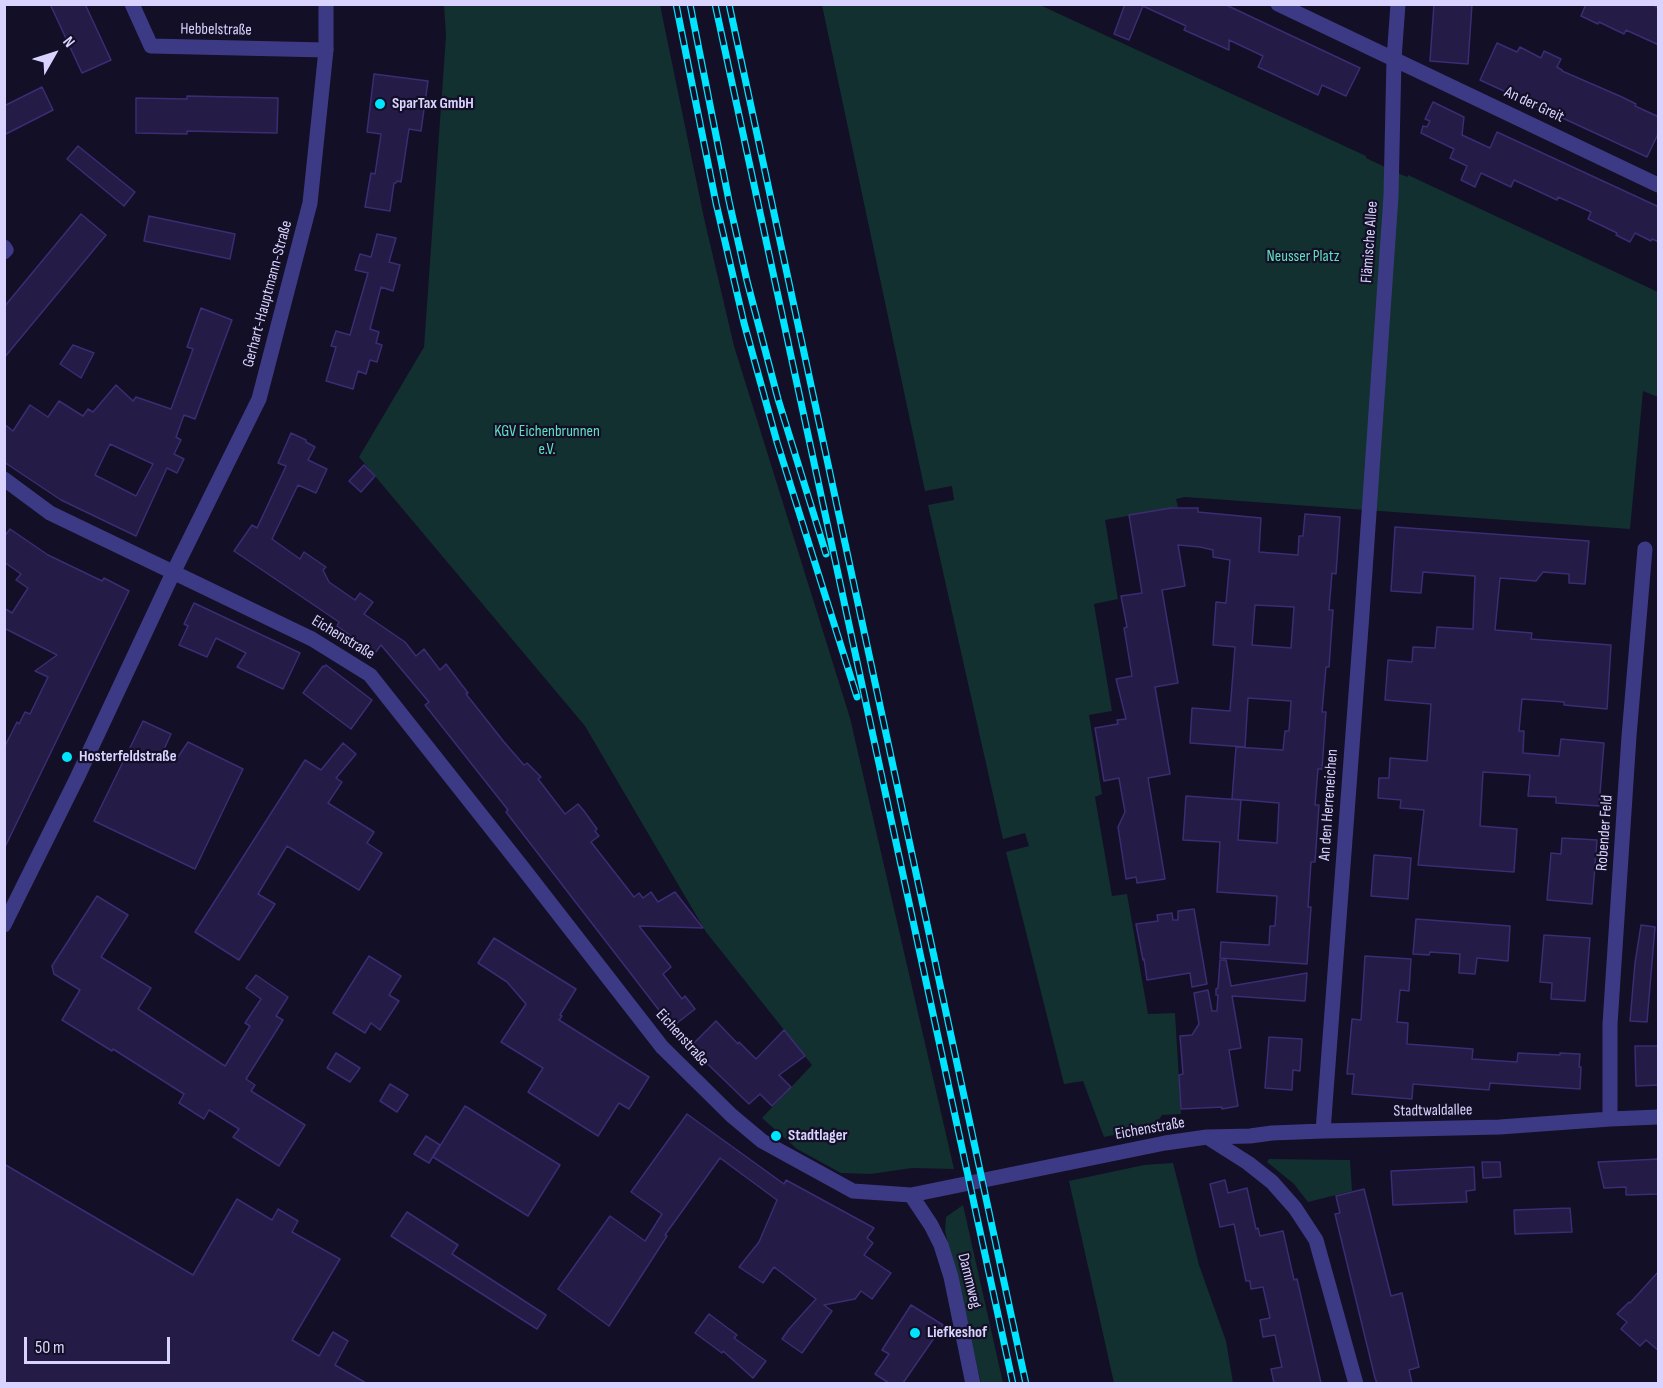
<!DOCTYPE html>
<html>
<head>
<meta charset="utf-8">
<style>
	body { margin:0 }
	#map { position:relative; width:1663px; height:1388px; overflow:hidden; background:#130f26; font-family:"Sofia Sans Condensed",sans-serif }
	canvas { display:block }
	.frame { position:absolute; inset:0; border:6px solid #d9d4ff; pointer-events:none }
	.north { position:absolute; left:24px; top:24px; width:60px; height:60px; -webkit-text-stroke:4px #130f26; paint-order:stroke; rotate:51deg; font-size:16px; font-weight:700; line-height:24px; text-align:center; color:#d9d4ff }
	.north::after { content:''; display:block; margin:auto; width:21px; height:27px; background:#d9d4ff; clip-path:polygon(50% 0,100% 100%,50% 72%,0 100%) }
	.scale { position:absolute; left:24px; top:1337px; width:146px; height:27px; box-sizing:border-box; border:3px solid #d9d4ff; border-top:0; padding-left:8px; font-size:18px; line-height:21px; white-space:nowrap; color:#d9d4ff; -webkit-text-stroke:4px #130f26; paint-order:stroke }
</style>
</head>
<body>
<div id="map">
<canvas width="1663" height="1388"></canvas>
<div class="frame"></div>
<div class="north">N</div>
<div class="scale">50 m</div>
</div>
<script>
const ctx = document.querySelector('canvas').getContext('2d');
ctx.lineJoin = 'round';
function paint(path, color) {
  ctx.fillStyle = color;
  ctx.fill(path, 'evenodd');
}
function shape(rows) {
  const path = new Path2D();
  for (const r of rows) {
    path.moveTo(r[0], r[1]);
    for (let i = 2; i < r.length; i += 2) path.lineTo(r[i], r[i + 1]);
  }
  return path;
}
function strokePath(path, color, width, dash) {
  ctx.strokeStyle = color;
  ctx.lineWidth = width;
  ctx.lineCap = dash ? 'butt' : 'round';
  ctx.setLineDash(dash || []);
  ctx.stroke(path);
}
function drawText(font, color, halo, rows, align = 'center') {
  ctx.font = font + ' "Sofia Sans Condensed",sans-serif';
  ctx.lineWidth = 4.5;
  ctx.setLineDash([]);
  ctx.textBaseline = 'middle';
  ctx.strokeStyle = halo;
  ctx.fillStyle = color;
  for (const [text, x, y, turn = 0] of rows) {
    ctx.save();
    ctx.translate(x, y);
    ctx.rotate((+turn || 0) * Math.PI / 180);
    ctx.textAlign = isNaN(turn) ? turn : align;
    if (halo) ctx.strokeText(text, 0, 0);
    ctx.fillText(text, 0, 0);
    ctx.restore();
  }
}
paint(shape([
	[444,5,660,5,704,218,734,346,850,718,954,1169,912,1168,871,1174,841,1173,797,1149,762,1118,812,1065,706,932,585,726,359,457,424,347,446,36],
	[822,5,1040,5,1366,156,1366,158,1402,175,1408,177,1408,175,1658,292,1658,397,1643,391,1630,529,1185,497,1176,499,1178,507,1105,520,1118,599,1094,604,1112,711,1089,715,1102,794,1095,797,1112,896,1127,894,1148,1014,1175,1013,1181,1114,1162,1115,1158,1121,1137,1130,1104,1137,1083,1081,1064,1084,1006,852,1029,846,1025,833,1003,839,928,505,954,500,952,486,925,491],
	[1269,1159,1350,1160,1352,1191,1308,1202,1294,1184,1267,1162],
	[1173,1163,1199,1265,1226,1341,1233,1383,1114,1383,1069,1181,1144,1165],
	[963,1205,1003,1383,981,1383,945,1231,946,1217]
]), '#12302f');
const building = shape([
	[50,4,85,4,111,60,82,73,50,4],
	[1125,4,1224,4,1360,68,1346,96,1322,85,1318,95,1258,67,1263,56,1229,40,1229,50,1184,30,1186,26,1143,6,1129,40,1114,34,1125,4],
	[1434,4,1472,4,1468,64,1430,61,1434,4],
	[1586,4,1651,4,1659,8,1659,45,1626,30,1624,34,1599,22,1598,24,1581,16,1586,4],
	[1497,43,1517,52,1520,47,1541,58,1544,51,1561,59,1557,67,1562,70,1562,71,1622,97,1636,104,1635,106,1659,117,1659,132,1647,157,1480,80,1497,43],
	[374,74,428,81,421,131,409,129,401,182,397,181,396,183,394,183,390,211,365,207,371,173,375,174,381,134,367,132,374,74],
	[42,87,53,110,4,135,4,106,42,87],
	[187,96,278,98,277,133,187,131,187,134,136,133,136,98,187,99,187,96],
	[1433,102,1464,117,1462,135,1490,148,1497,132,1659,207,1659,242,1652,239,1651,241,1635,233,1630,242,1616,235,1617,233,1588,219,1591,212,1558,197,1557,200,1514,180,1511,187,1481,173,1475,187,1461,180,1467,166,1450,158,1454,149,1421,133,1423,126,1427,127,1430,121,1425,119,1433,102],
	[78,146,135,192,124,206,67,159,78,146],
	[81,214,106,235,4,358,4,307,81,214],
	[149,216,235,234,230,259,144,241,149,216],
	[377,234,396,238,389,262,400,265,393,291,381,287,370,329,379,332,376,343,382,345,377,362,370,360,366,374,358,371,353,389,326,381,336,347,331,346,336,331,350,335,368,273,355,270,360,254,371,257,377,234],
	[201,308,232,320,195,419,184,415,176,437,181,440,174,454,184,459,177,473,167,468,136,536,61,500,4,462,4,424,13,431,30,405,48,417,59,401,83,416,88,409,93,412,116,385,133,401,136,397,171,409,193,349,187,347,201,308],
	[110,444,153,464,136,496,95,475,110,444],
	[73,345,94,353,81,378,60,364,73,345],
	[291,433,306,440,306,442,315,447,308,460,327,469,316,493,298,485,272,539,300,559,304,552,326,567,323,570,329,582,355,600,360,593,373,602,364,614,405,642,416,656,424,649,440,670,446,664,468,693,466,694,504,742,524,765,527,763,541,777,538,779,565,814,578,804,584,811,597,829,595,831,599,836,591,842,634,897,639,893,643,898,651,892,658,902,675,892,703,928,639,926,671,967,663,974,682,999,685,996,695,1009,672,1027,506,812,508,810,425,705,429,702,381,645,375,653,337,626,339,622,234,551,252,525,257,528,286,466,278,463,291,433],
	[364,465,375,476,361,492,349,481,364,465],
	[1171,508,1198,508,1198,512,1261,518,1259,552,1298,555,1299,536,1303,536,1305,514,1340,517,1336,574,1332,573,1329,610,1333,610,1329,667,1326,667,1322,712,1326,712,1322,769,1318,769,1315,805,1319,805,1315,862,1311,862,1308,907,1311,907,1307,964,1220,958,1221,942,1269,945,1270,926,1275,926,1277,896,1217,892,1220,842,1183,840,1186,796,1241,800,1238,840,1277,843,1279,803,1232,799,1236,747,1283,750,1285,731,1289,731,1291,701,1248,698,1245,747,1190,743,1192,708,1230,711,1235,647,1213,645,1216,602,1226,603,1230,560,1213,557,1213,550,1200,547,1178,545,1185,586,1162,590,1178,683,1155,687,1170,774,1148,778,1165,879,1137,883,1136,877,1126,879,1118,827,1125,812,1119,778,1104,781,1095,728,1118,724,1117,720,1126,719,1116,679,1132,676,1124,628,1127,627,1121,596,1142,593,1129,515,1171,508],
	[1255,605,1294,607,1291,648,1252,645,1255,605],
	[1395,527,1589,541,1585,584,1569,583,1569,574,1543,572,1536,581,1500,578,1495,630,1532,633,1531,639,1611,645,1607,709,1564,705,1564,702,1522,699,1519,731,1524,731,1523,753,1559,756,1561,739,1604,743,1599,806,1556,803,1556,797,1528,796,1530,775,1483,772,1480,826,1517,829,1514,872,1418,865,1424,810,1400,808,1401,800,1378,798,1379,778,1389,778,1390,758,1427,761,1431,704,1385,700,1388,660,1412,662,1413,647,1435,648,1437,627,1473,629,1475,576,1423,572,1421,593,1391,591,1395,527],
	[10,529,48,555,102,581,104,578,129,591,4,849,4,748,17,722,19,724,25,712,30,714,48,677,35,671,57,655,4,628,4,608,12,613,28,588,16,580,21,574,4,562,4,537,10,529],
	[194,603,300,653,283,689,237,667,246,653,216,638,207,657,179,645,188,626,184,624,194,603],
	[326,665,372,700,351,729,303,693,323,666,324,667,326,665],
	[143,721,171,734,161,756,174,763,188,742,243,769,195,869,94,821,143,721],
	[343,743,356,754,336,778,342,782,328,803,374,832,367,843,382,853,359,890,287,846,258,894,275,904,239,960,195,932,305,760,321,770,343,743],
	[1562,838,1597,840,1592,904,1547,900,1551,853,1561,854,1562,838],
	[1374,855,1411,858,1408,899,1371,896,1374,855],
	[97,896,128,915,101,957,151,988,138,1009,225,1066,250,1026,245,1023,261,999,246,988,256,975,288,997,276,1016,283,1020,246,1079,255,1085,251,1091,305,1125,279,1166,233,1137,239,1129,209,1110,204,1119,179,1103,184,1094,113,1049,112,1051,62,1020,80,990,54,974,52,966,97,896],
	[1194,909,1207,984,1192,987,1190,973,1147,980,1144,959,1143,960,1136,924,1158,921,1157,915,1172,913,1173,920,1178,920,1178,911,1194,909],
	[1416,919,1510,926,1508,961,1477,958,1475,974,1459,973,1460,954,1430,952,1429,955,1413,954,1416,919],
	[1641,925,1655,927,1647,1022,1630,1021,1635,963,1641,925],
	[1544,935,1590,938,1585,1001,1551,999,1552,983,1540,982,1544,935],
	[494,938,576,989,560,1015,562,1016,559,1020,649,1077,629,1109,619,1103,598,1136,528,1092,543,1068,501,1042,526,1004,507,982,478,963,494,938],
	[369,956,401,976,389,995,399,1001,380,1030,371,1023,365,1033,333,1013,369,956],
	[1365,956,1411,959,1409,991,1400,990,1397,1022,1408,1023,1407,1044,1473,1049,1472,1059,1517,1062,1518,1053,1560,1055,1560,1053,1580,1054,1579,1067,1581,1067,1580,1089,1490,1083,1489,1090,1413,1084,1412,1099,1352,1094,1354,1074,1347,1074,1352,1019,1361,1020,1365,956],
	[1220,960,1226,960,1231,986,1307,973,1305,1001,1232,996,1241,1048,1229,1050,1238,1106,1222,1109,1222,1107,1181,1109,1179,1075,1183,1074,1180,1036,1192,1035,1199,1024,1194,993,1208,990,1212,1011,1217,1011,1218,995,1216,995,1216,989,1218,988,1220,960],
	[716,1021,738,1044,739,1042,756,1059,784,1030,805,1056,779,1075,791,1087,772,1106,760,1094,749,1104,690,1047,716,1021],
	[1269,1037,1302,1039,1300,1071,1293,1070,1292,1090,1265,1088,1269,1037],
	[1635,1046,1659,1046,1659,1085,1636,1086,1635,1046],
	[336,1053,360,1068,350,1082,327,1068,336,1053],
	[390,1084,408,1095,397,1112,380,1101,390,1084],
	[465,1106,560,1165,528,1216,433,1157,465,1106],
	[687,1114,784,1184,786,1180,874,1228,867,1238,873,1243,864,1255,891,1273,872,1299,861,1291,855,1299,824,1305,832,1311,802,1353,782,1339,789,1329,816,1299,774,1267,763,1283,739,1267,759,1242,777,1200,720,1158,665,1235,667,1236,609,1326,558,1289,610,1216,645,1241,662,1214,631,1192,687,1114],
	[426,1136,440,1145,429,1163,414,1154,426,1136],
	[1659,1159,1659,1194,1626,1195,1626,1187,1604,1188,1598,1162,1659,1159],
	[1482,1162,1500,1162,1501,1177,1483,1178,1482,1162],
	[4,1164,193,1275,237,1199,272,1220,278,1209,298,1221,292,1232,340,1259,292,1340,319,1356,333,1332,348,1341,335,1365,366,1383,4,1383,4,1164],
	[1474,1167,1475,1190,1466,1191,1467,1202,1393,1205,1391,1171,1474,1167],
	[1225,1180,1228,1193,1247,1188,1256,1229,1258,1228,1260,1236,1283,1231,1294,1280,1297,1279,1321,1383,1274,1383,1271,1369,1282,1367,1275,1335,1263,1337,1260,1320,1270,1318,1263,1287,1251,1289,1250,1281,1246,1281,1234,1224,1220,1227,1210,1184,1225,1180],
	[1364,1189,1391,1296,1402,1293,1419,1367,1409,1370,1412,1383,1377,1383,1375,1378,1335,1214,1340,1213,1336,1196,1364,1189],
	[1570,1208,1572,1232,1515,1234,1514,1210,1570,1208],
	[407,1212,458,1245,452,1254,546,1315,537,1329,391,1236,407,1212],
	[1659,1271,1659,1351,1646,1340,1640,1346,1621,1329,1627,1322,1617,1314,1629,1302,1630,1303,1659,1271],
	[911,1305,943,1325,903,1383,889,1383,875,1374,889,1354,882,1350,911,1305],
	[709,1314,737,1335,734,1338,766,1361,753,1378,723,1351,722,1353,695,1333,709,1314]
]);
paint(building, '#241b47');
strokePath(building, '#3b2d73', 1.5);
strokePath(shape([
	[132,4,151,46,326,50],
	[1278,4,1658,185],
	[4,247,6,250,4,252],
	[4,479,50,513,312,639,370,675,522,867,662,1047,731,1115,762,1141,853,1191,911,1195,1165,1143,1207,1137,1250,1136,1272,1133,1323,1131,1500,1127,1610,1119,1658,1117],
	[1610,1119,1610,1024,1629,736,1645,549],
	[1323,1131,1362,614,1391,196,1394,59,1398,4],
	[1207,1137,1248,1163,1272,1182,1295,1208,1316,1240,1356,1384],
	[911,1195,931,1225,941,1245,951,1277,973,1384]
]), '#3d3a85', 15);
strokePath(shape([
	[4,925,77,778,173,573,259,399,310,203,326,50,326,4]
]), '#3d3a85', 15);
const rail = shape([
	[676,4,716,203,744,323,777,442,857,697],
	[690,4,729,201,747,281,778,399,826,554],
	[715,4,1013,1384],
	[729,4,1026,1384]
]);
strokePath(rail, '#00e5ff', 7);
strokePath(rail, '#130f26', 4.5, [14]);
for (const [x, y, r, color] of [
	[380,104,6,"#00e5ff"],
	[67,757,6,"#00e5ff"],
	[776,1136,6,"#00e5ff"],
	[915,1333,6,"#00e5ff"]
]) {
  const dot = new Path2D();
  dot.arc(x, y, r, 0, 2 * Math.PI);
  ctx.fillStyle = color;
  ctx.fill(dot);
  strokePath(dot, '#130f26', 2);
}
drawText('16px', '#d9d4ff', '#130f26', [
	["Hebbelstraße",216,30,1],
	["An der Greit",1534,105,25],
	["Flämische Allee",1370,242,-86],
	["Gerhart-Hauptmann-Straße",268,294,-75],
	["Eichenstraße",343,638,31],
	["An den Herreneichen",1329,805,-86],
	["Robender Feld",1605,833,-86],
	["Eichenstraße",682,1038,48],
	["Stadtwaldallee",1433,1111,-1],
	["Eichenstraße",1150,1129,-10],
	["Dammweg",969,1281,76]
]);
drawText('bold 16px', '#d9d4ff', '#130f26', [
	["SparTax GmbH",392,104],
	["Hosterfeldstraße",79,757],
	["Stadtlager",788,1136],
	["Liefkeshof",927,1333]
], 'left');
drawText('16px', '#5fe0c0', '#130f26', [
	["Neusser Platz",1303,257],
	["KGV Eichenbrunnen",547,432],
	["e.V.",547,450]
]);
</script>
</body>
</html>
